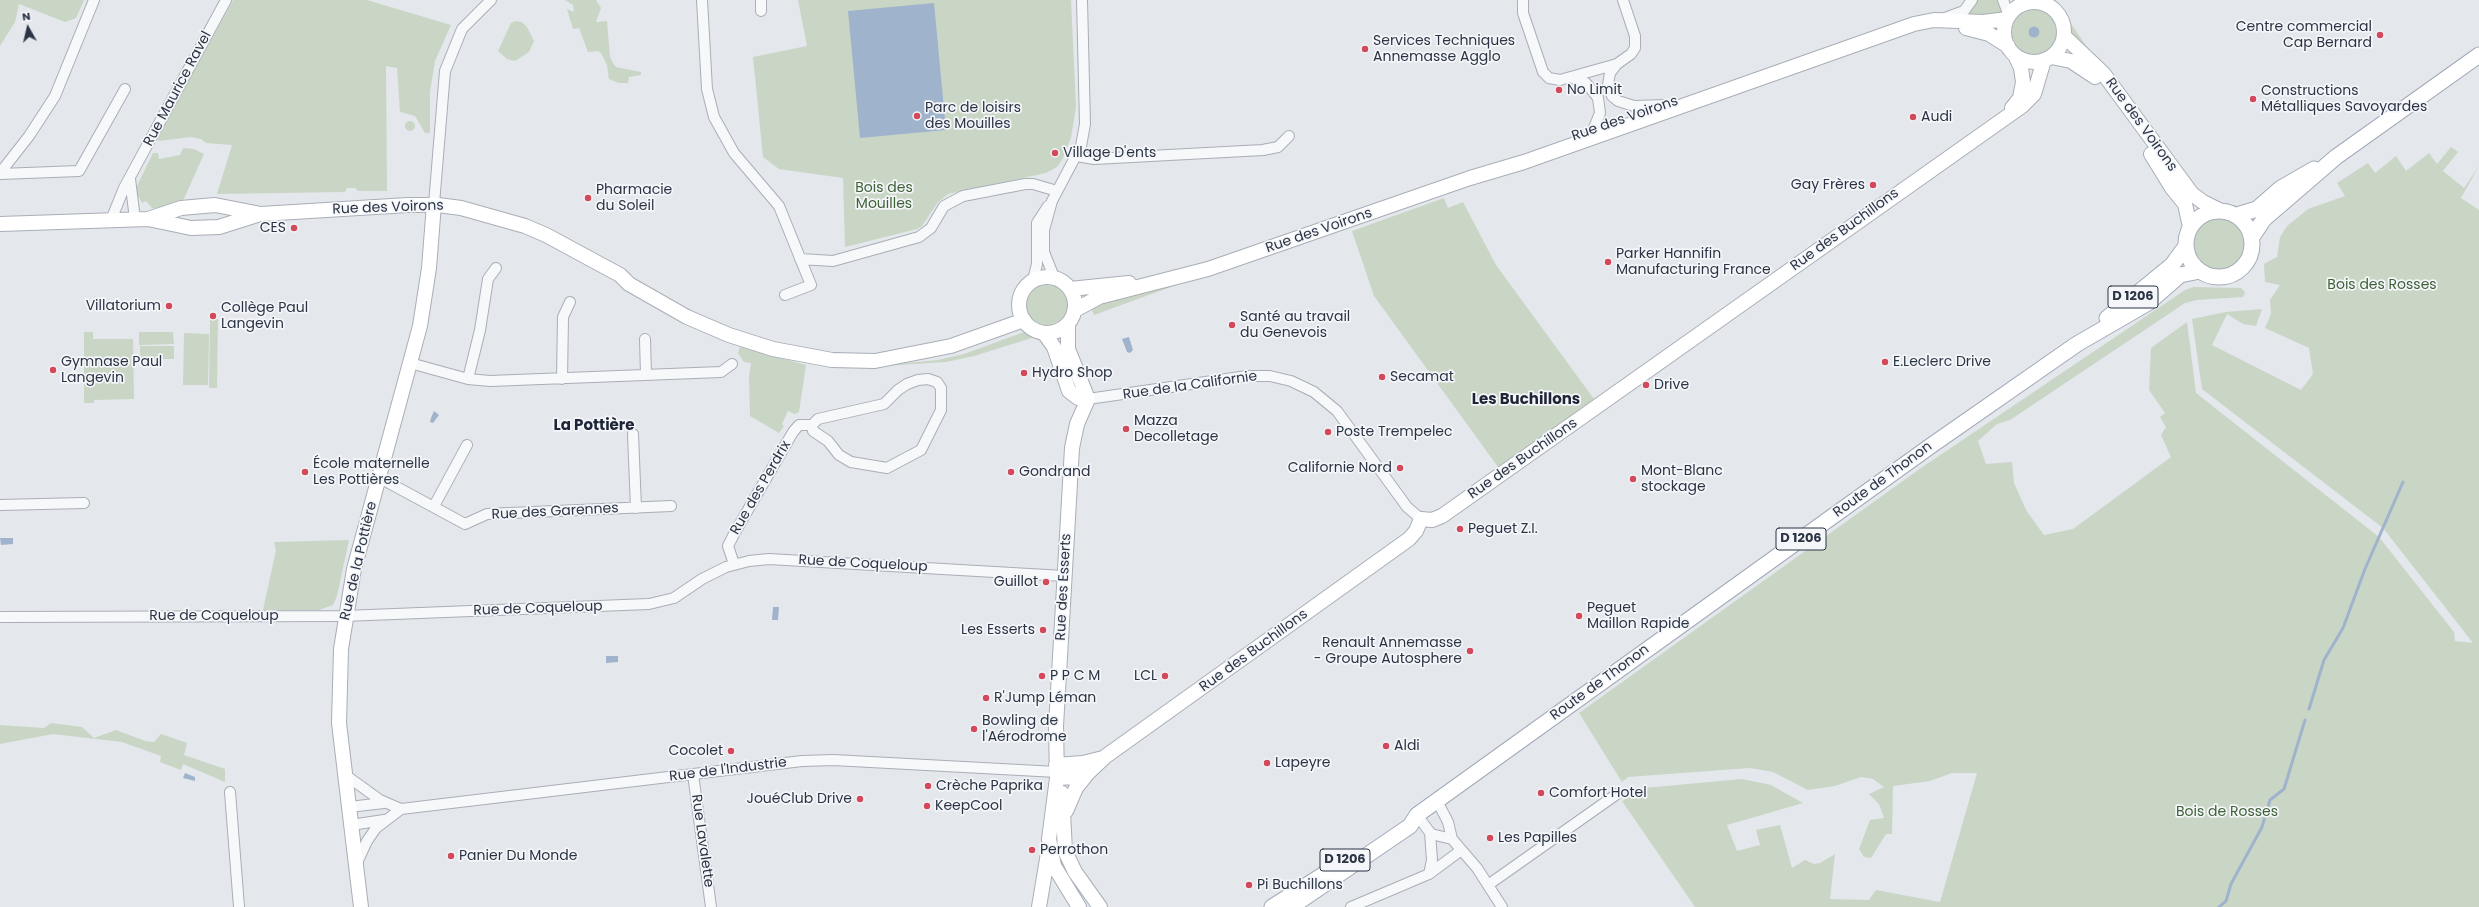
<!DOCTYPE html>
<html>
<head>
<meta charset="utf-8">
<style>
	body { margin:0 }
	#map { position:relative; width:2479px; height:907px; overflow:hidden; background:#e4e7ec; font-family:Poppins,sans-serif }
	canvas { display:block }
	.north { position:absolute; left:8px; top:8px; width:40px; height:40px; -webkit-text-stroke:3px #f4f6f9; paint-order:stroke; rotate:352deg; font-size:11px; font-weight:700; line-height:16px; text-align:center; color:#2b3445 }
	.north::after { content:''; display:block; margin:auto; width:14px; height:18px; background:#2b3445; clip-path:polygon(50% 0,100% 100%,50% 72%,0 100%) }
</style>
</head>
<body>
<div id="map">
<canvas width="2479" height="907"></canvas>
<div class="north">N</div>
</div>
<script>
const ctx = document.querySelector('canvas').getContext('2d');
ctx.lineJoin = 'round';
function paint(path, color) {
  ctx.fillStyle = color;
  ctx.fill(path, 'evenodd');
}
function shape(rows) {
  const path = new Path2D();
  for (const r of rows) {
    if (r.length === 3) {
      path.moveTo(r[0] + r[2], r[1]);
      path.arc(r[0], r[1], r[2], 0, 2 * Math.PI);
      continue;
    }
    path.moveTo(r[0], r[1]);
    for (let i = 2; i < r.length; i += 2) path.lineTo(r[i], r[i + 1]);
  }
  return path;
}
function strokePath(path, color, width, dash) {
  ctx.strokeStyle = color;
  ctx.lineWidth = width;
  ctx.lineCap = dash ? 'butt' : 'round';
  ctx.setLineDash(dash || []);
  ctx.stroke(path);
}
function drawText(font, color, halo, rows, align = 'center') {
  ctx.font = font + ' Poppins,sans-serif';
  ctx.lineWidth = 3.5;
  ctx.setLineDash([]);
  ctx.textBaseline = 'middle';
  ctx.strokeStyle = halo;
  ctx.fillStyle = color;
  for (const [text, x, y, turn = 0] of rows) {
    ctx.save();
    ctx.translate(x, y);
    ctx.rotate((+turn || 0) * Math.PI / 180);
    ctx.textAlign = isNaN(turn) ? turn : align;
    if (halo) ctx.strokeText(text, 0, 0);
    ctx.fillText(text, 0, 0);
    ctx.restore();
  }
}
paint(shape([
	[0,0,84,0,76,18,65,22,19,4,15,22,0,46],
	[233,0,367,0,451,25,435,61,430,92,430,133,425,133,415,116,400,112,397,68,386,66,387,191,358,191,355,188,347,188,345,192,217,194,232,145,206,143,201,139,191,137,159,141,156,138],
	[565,0,596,0,601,8,596,22,607,21,610,57,613,63,616,67,641,72,641,75,629,77,628,83,619,83,609,79,607,65,601,53,598,51,588,52,579,28,573,29,567,9,574,12,573,5],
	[798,0,1071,0,1076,107,1071,138,1062,160,1057,167,1046,173,948,194,938,202,922,226,917,229,845,247,843,178,779,169,763,157,753,57,807,46],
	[1975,0,1998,0,2002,14,1962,17],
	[2036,8,2050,14,2056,23,2058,33,2052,48,2044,54,2033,56,2018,50,2012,41,2010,30,2016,16,2025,10],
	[515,21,522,22,527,27,534,41,529,52,515,61,507,59,498,51,511,23],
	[2070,22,2097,62,2071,37],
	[410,126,5],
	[2451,147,2458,152,2443,171,2464,188,2479,166,2461,198,2479,210,2479,907,1695,907,1622,801,1644,788,1742,779,1771,785,1803,803,1727,825,1737,851,1760,845,1756,830,1780,825,1792,868,1805,860,1814,864,1820,863,1835,854,1830,899,1869,900,1876,890,1940,902,1977,773,1952,773,1930,781,1893,786,1892,834,1886,834,1871,858,1864,857,1859,849,1870,820,1884,818,1879,804,1869,794,1884,787,1873,779,1861,777,1835,786,1808,790,1773,772,1750,768,1628,777,1622,782,1579,713,1921,468,2185,290,2193,287,2241,288,2245,292,2243,297,2197,300,2185,303,2010,420,1997,424,1978,441,1986,464,2012,462,2014,483,2026,510,2044,535,2073,529,2171,457,2161,435,2166,427,2160,417,2165,413,2149,390,2151,348,2187,322,2196,393,2379,537,2454,632,2455,641,2473,643,2383,528,2202,389,2192,319,2226,312,2262,309,2256,326,2243,324,2227,314,2212,345,2301,390,2313,374,2309,348,2265,328,2271,314,2270,300,2280,285,2265,282,2264,264,2277,257,2280,237,2287,226,2308,209,2345,196,2337,183,2368,163,2375,173,2396,156,2406,171,2429,153,2437,164],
	[183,148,194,149,204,154,183,201,156,208,152,208,146,201,142,203,136,192,137,186,153,153,158,153,159,159,180,155],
	[1444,198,1448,208,1463,202,1496,265,1594,399,1498,467,1374,296,1352,231],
	[2220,243,26],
	[1047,305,21],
	[1179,284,1094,315,1090,305,1102,300],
	[210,319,218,319,217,388,209,388],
	[84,332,93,332,93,339,133,339,134,399,94,400,94,403,84,403],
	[139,332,173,332,174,344,139,345],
	[1024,332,1035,337,974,356,946,362,865,367,938,360,964,354],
	[184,333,209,334,208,385,183,385],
	[140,346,174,346,174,359,140,359],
	[740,347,806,365,799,412,795,414,788,411,782,424,784,426,779,433,750,416,749,377,751,363,744,362,738,353],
	[349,540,337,596,333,605,319,610,263,610,276,550,274,542],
	[51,723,82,727,94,738,116,730,145,741,154,742,161,734,187,743,184,755,225,769,225,782,183,764,181,770,160,762,161,756,122,742,53,734,0,744,0,725,44,728]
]), '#c9d6c5');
paint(shape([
	[934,3,946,130,860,138,848,11],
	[2034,32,5.5],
	[1129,337,1133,350,1130,353,1127,352,1122,339],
	[434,411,439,415,433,423,430,422,431,418],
	[0,538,13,538,13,544,1,545],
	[773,607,779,607,778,620,772,620],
	[606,656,618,656,618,662,606,663],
	[185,773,195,777,195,781,183,778]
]), '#9fb4cc');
strokePath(shape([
	[2309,709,2324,660,2343,628,2365,569,2403,482],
	[2219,907,2226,901,2231,884,2262,827,2270,800,2284,789,2305,720]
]), '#9fb4cc', 3);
const street = shape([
	[702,0,707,89,714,117,734,153,779,206,811,285,785,295],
	[761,0,761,11],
	[1523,0,1523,13,1543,72,1549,78,1560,80,1617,64,1631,54,1635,48,1635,36,1623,0],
	[2003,0,2009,16],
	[2020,0,2027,3],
	[1945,18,1964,11,1972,0],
	[1617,64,1610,73,1608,85,1612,96,1618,101,1634,106,1665,105],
	[1573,78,1586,83,1598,98,1600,113,1593,130],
	[1077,156,1094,159,1263,150,1278,147,1289,136],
	[0,173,29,136,55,96,94,0],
	[0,174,79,171,125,89],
	[130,179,135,219],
	[434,204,445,71,462,29,491,0],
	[111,220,124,188,226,0],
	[800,259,833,261,919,237,931,228,944,206,963,196,1025,184,1033,184,1057,191],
	[1054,277,1044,252,1044,230,1052,201,1081,146,1085,124,1082,0],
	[1033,280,1037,264,1037,223,1048,206],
	[645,339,646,375],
	[410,363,468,379,490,381,721,372,732,364],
	[468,379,480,330,488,279,496,268],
	[562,379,563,317,570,302],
	[928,379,937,382,941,388,941,410,921,450,887,468,851,462,839,455,828,441,813,431,812,425,818,419,884,404,898,390,907,384,918,380,928,379],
	[1088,399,1247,376,1270,376,1291,381,1314,392,1337,411,1407,507,1421,519],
	[633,434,636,508],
	[378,477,465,524,487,514,671,506],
	[0,505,84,503],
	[434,506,467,445],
	[734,564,728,546,734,534,793,432,799,425,812,425],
	[0,617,344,616,649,604,674,598,702,579,726,567,749,561,769,559,1064,576],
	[344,774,380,800,401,809],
	[693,774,711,907],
	[230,792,239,907],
	[1437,801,1448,822,1452,839,1477,868,1502,907],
	[349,807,384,803],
	[1417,815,1431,834,1452,839],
	[351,825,384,820],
	[356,865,367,841,376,828,401,809,802,761,833,760,1057,772],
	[1429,874,1432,860,1430,832],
	[1488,885,1617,794],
	[1351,907,1429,874,1460,851]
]);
const secondary = shape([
	[2034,32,30],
	[1966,28,1989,34,2008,46],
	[2064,36,2103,73,2192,194,2203,202,2219,210],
	[2051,57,2071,61,2095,77],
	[2012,108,2020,98,2023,82,2021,68,2015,55],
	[2151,154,2172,188,2185,204,2190,227],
	[148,219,181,208,215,205,261,214,408,205,438,205,461,208,525,226,546,235,620,275,629,284,687,317,729,335,773,349,832,360,875,361,951,346,1024,320],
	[0,224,148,219,191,228,219,227,260,214],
	[1047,305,28],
	[1070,289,1129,283],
	[1075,310,1099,297,1208,269,1470,178,1524,162,1914,24,1934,20,1983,22,2007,19],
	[1068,324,1068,349,1088,399],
	[1044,333,1054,347,1069,391,1078,398,1088,399],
	[1056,765,1083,763,1103,758],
	[1057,778,1076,777,1088,773,1106,756,1409,539,1416,531,1421,519,1432,520,1442,516,2022,106,2034,94,2044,60],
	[1062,793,1065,851,1075,872,1100,907],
	[1066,811,1076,788,1088,773],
	[361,907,339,723,341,649,354,569,420,326,429,268,434,204],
	[1039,907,1048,853],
	[1079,907,1054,866,1049,839,1057,778,1056,726,1072,448,1077,424,1088,399]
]);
const primary = shape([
	[2219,244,33],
	[2237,215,2257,209,2281,188,2314,169],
	[2252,237,2264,219,2336,157,2479,55],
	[2107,318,2172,265,2186,246],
	[1272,907,1326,873],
	[1291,907,1410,826,1417,815,1932,445,2077,344,2148,303,2180,275,2200,271]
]);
strokePath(street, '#a9aeb7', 12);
strokePath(secondary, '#a9aeb7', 16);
strokePath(primary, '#a3abb8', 17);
strokePath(street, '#f7f8fa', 10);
strokePath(secondary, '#fff', 14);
strokePath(primary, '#fff', 15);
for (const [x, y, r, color] of [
	[2380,35,4,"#d1495b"],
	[1365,49,4,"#d1495b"],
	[1559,90,4,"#d1495b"],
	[2253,99,4,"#d1495b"],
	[917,116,4,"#d1495b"],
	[1913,117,4,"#d1495b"],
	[1055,153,4,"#d1495b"],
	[1873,185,4,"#d1495b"],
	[588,198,4,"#d1495b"],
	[294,228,4,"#d1495b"],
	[1608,262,4,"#d1495b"],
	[169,306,4,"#d1495b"],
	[213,316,4,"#d1495b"],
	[1232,325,4,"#d1495b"],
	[1885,362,4,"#d1495b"],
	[53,370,4,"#d1495b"],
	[1024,373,4,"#d1495b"],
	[1382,377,4,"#d1495b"],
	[1646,385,4,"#d1495b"],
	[1126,429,4,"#d1495b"],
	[1328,432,4,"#d1495b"],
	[1400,468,4,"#d1495b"],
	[305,472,4,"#d1495b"],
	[1011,472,4,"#d1495b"],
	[1633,479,4,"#d1495b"],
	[1460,529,4,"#d1495b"],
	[1046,582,4,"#d1495b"],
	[1579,616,4,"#d1495b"],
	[1043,630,4,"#d1495b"],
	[1470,651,4,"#d1495b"],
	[1042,676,4,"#d1495b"],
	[1165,676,4,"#d1495b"],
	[986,698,4,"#d1495b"],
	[974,729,4,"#d1495b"],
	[1386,746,4,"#d1495b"],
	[731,751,4,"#d1495b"],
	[1267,763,4,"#d1495b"],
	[928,786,4,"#d1495b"],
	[1541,793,4,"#d1495b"],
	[860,799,4,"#d1495b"],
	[927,806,4,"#d1495b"],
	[1490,838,4,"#d1495b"],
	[1032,850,4,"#d1495b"],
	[451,856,4,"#d1495b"],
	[1249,885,4,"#d1495b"]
]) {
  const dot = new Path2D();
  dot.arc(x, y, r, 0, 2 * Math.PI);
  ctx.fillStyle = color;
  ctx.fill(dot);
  strokePath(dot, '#f4f6f9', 1.5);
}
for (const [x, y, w] of [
	[2133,297,50],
	[1801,539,50],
	[1345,860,50]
]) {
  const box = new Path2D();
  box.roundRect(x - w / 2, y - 11, w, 22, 3);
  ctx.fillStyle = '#f4f6f9';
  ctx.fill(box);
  strokePath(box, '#2b3445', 1);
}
drawText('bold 13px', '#2b3445', null, [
	["D 1206",2133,297],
	["D 1206",1801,539],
	["D 1206",1345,860]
]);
drawText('14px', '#2b3445', '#f4f6f9', [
	["Centre commercial",2372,27,"right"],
	["Cap Bernard",2372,43,"right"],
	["Services Techniques",1373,41],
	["Annemasse Agglo",1373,57],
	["No Limit",1567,90],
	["Constructions",2261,91],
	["Métalliques Savoyardes",2261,107],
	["Parc de loisirs",925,108],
	["des Mouilles",925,124],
	["Audi",1921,117],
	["Village D'ents",1063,153],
	["Gay Frères",1865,185,"right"],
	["Pharmacie",596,190],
	["du Soleil",596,206],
	["CES",286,228,"right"],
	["Parker Hannifin",1616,254],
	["Manufacturing France",1616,270],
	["Villatorium",161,306,"right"],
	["Collège Paul",221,308],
	["Langevin",221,324],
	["Santé au travail",1240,317],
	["du Genevois",1240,333],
	["Gymnase Paul",61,362],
	["Langevin",61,378],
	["E.Leclerc Drive",1893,362],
	["Hydro Shop",1032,373],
	["Secamat",1390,377],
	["Drive",1654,385],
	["Mazza",1134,421],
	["Decolletage",1134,437],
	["Poste Trempelec",1336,432],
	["École maternelle",313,464],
	["Les Pottières",313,480],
	["Californie Nord",1392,468,"right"],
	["Mont-Blanc",1641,471],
	["stockage",1641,487],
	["Gondrand",1019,472],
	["Peguet Z.I.",1468,529],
	["Guillot",1038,582,"right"],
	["Peguet",1587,608],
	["Maillon Rapide",1587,624],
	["Les Esserts",1035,630,"right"],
	["Renault Annemasse",1462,643,"right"],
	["- Groupe Autosphere",1462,659,"right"],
	["P P C M",1050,676],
	["LCL",1157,676,"right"],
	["R'Jump Léman",994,698],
	["Bowling de",982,721],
	["l'Aérodrome",982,737],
	["Aldi",1394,746],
	["Cocolet",723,751,"right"],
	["Lapeyre",1275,763],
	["Crèche Paprika",936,786],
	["Comfort Hotel",1549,793],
	["JouéClub Drive",852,799,"right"],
	["KeepCool",935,806],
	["Les Papilles",1498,838],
	["Perrothon",1040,850],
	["Panier Du Monde",459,856],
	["Pi Buchillons",1257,885]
], 'left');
drawText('14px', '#2b3445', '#f4f6f9', [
	["Rue Maurice Ravel",178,89,-62],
	["Rue des Voirons",1625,119,-19],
	["Rue des Voirons",2141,125,54],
	["Rue des Voirons",388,208,-2],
	["Rue des Buchillons",1845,230,-36],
	["Rue des Voirons",1319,231,-19],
	["Rue de la Californie",1190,386,-8],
	["Rue des Buchillons",1523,459,-35],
	["Route de Thonon",1883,480,-36],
	["Rue des Perdrix",761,488,-60],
	["Rue des Garennes",555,512,-3],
	["Rue de la Pottière",359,561,-77],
	["Rue de Coqueloup",863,564,3],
	["Rue des Esserts",1064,587,-87],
	["Rue de Coqueloup",538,609,-2],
	["Rue de Coqueloup",214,616],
	["Rue des Buchillons",1254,651,-36],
	["Route de Thonon",1600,683,-36],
	["Rue de l'Industrie",728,770,-7],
	["Rue Lavalette",702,841,82]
]);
drawText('14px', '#3f6138', '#f4f6f9', [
	["Bois des",884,188],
	["Mouilles",884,204],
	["Bois des Rosses",2382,285],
	["Bois de Rosses",2227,812]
]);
drawText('bold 15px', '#1d2536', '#f4f6f9', [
	["Les Buchillons",1526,400],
	["La Pottière",594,426]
]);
</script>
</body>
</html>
